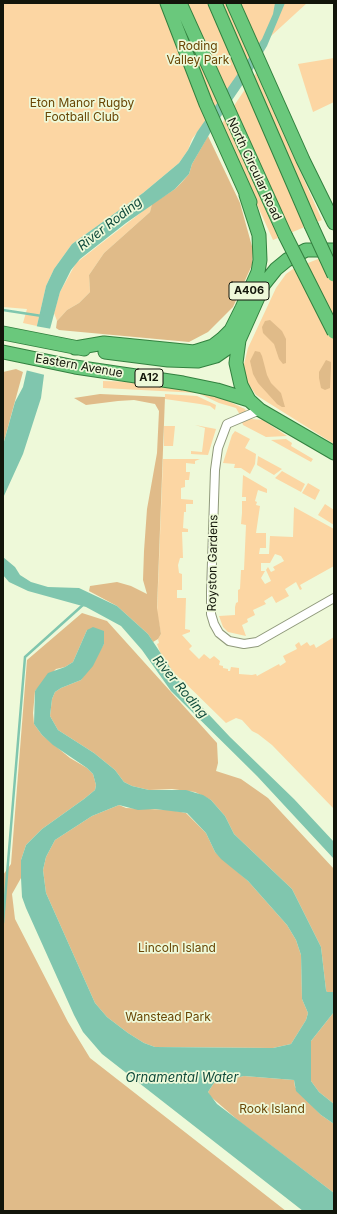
<!DOCTYPE html>
<html>
<head>
<meta charset="utf-8">
<style>
	body { margin:0 }
	#map { position:relative; width:337px; height:1214px; overflow:hidden; background:#eef9d9; font-family:Inter,sans-serif }
	canvas { display:block }
	.frame { position:absolute; inset:0; border:4px solid #12150a; pointer-events:none }
</style>
</head>
<body>
<div id="map">
<canvas width="337" height="1214"></canvas>
<div class="frame"></div>
</div>
<script>
const ctx = document.querySelector('canvas').getContext('2d');
ctx.lineJoin = 'round';
function paint(path, color) {
  ctx.fillStyle = color;
  ctx.fill(path, 'evenodd');
}
function shape(rows) {
  const path = new Path2D();
  for (const r of rows) {
    path.moveTo(r[0], r[1]);
    for (let i = 2; i < r.length; i += 2) path.lineTo(r[i], r[i + 1]);
  }
  return path;
}
function strokePath(path, color, width, dash) {
  ctx.strokeStyle = color;
  ctx.lineWidth = width;
  ctx.lineCap = dash ? 'butt' : 'round';
  ctx.setLineDash(dash || []);
  ctx.stroke(path);
}
function drawText(font, color, halo, rows, align = 'center') {
  ctx.font = font + ' Inter,sans-serif';
  ctx.lineWidth = 3.5;
  ctx.setLineDash([]);
  ctx.textBaseline = 'middle';
  ctx.strokeStyle = halo;
  ctx.fillStyle = color;
  for (const [text, x, y, turn = 0] of rows) {
    ctx.save();
    ctx.translate(x, y);
    ctx.rotate((+turn || 0) * Math.PI / 180);
    ctx.textAlign = isNaN(turn) ? turn : align;
    if (halo) ctx.strokeText(text, 0, 0);
    ctx.fillText(text, 0, 0);
    ctx.restore();
  }
}
paint(shape([
	[3,3,307,3,271,36,192,139,188,150,179,163,143,193,72,244,54,269,46,286,37,326,23,323,27,309,3,307],
	[334,58,334,102,313,112,298,64],
	[256,73,322,220,273,240,221,125],
	[152,204,150,212,104,253,89,275,90,292,79,303,67,310,57,321,54,313,60,292,76,263],
	[318,259,334,260,334,444,256,395,246,380,244,372,244,364,248,348,276,288,286,274,293,269],
	[103,381,139,382,217,396,245,409,246,411,240,415,236,408,219,403,198,393,103,388],
	[165,394,197,396,216,405,215,410,210,406,200,404,165,399],
	[251,419,263,420,287,436,266,437,243,425,242,422],
	[195,425,216,429,208,455,191,454,191,451,202,452,205,428],
	[164,426,175,426,173,446,164,446],
	[235,431,250,439,245,448,256,454,255,464,250,474,241,468,234,468,235,464,223,463,232,435],
	[286,439,292,443,291,446,313,459,311,462,271,440],
	[258,456,282,469,274,475,257,465],
	[163,459,200,459,195,461,195,464,186,463,186,472,190,472,189,480,185,480,185,487,181,488,181,499,193,500,193,504,186,504,186,512,184,512,183,528,188,529,188,532,182,532,183,558,180,558,178,565,179,573,182,574,182,590,177,590,177,598,186,598,185,629,190,630,190,632,182,635,192,646,189,649,199,659,204,654,210,659,214,656,220,661,219,665,223,666,223,668,228,669,228,671,230,671,231,667,239,668,239,674,252,675,256,674,257,676,279,664,280,666,286,662,283,656,297,649,295,645,299,642,301,646,307,642,310,646,314,644,316,648,334,637,334,809,272,745,258,734,252,731,242,720,236,718,226,723,180,678,178,680,161,655,157,644,159,643,158,639,161,634,157,613],
	[282,471,305,484,301,492,275,478],
	[243,475,267,489,267,493,258,490,255,501,257,502,256,505,260,506,256,533,266,533,266,548,260,548,259,554,269,554,270,536,293,537,294,507,334,529,334,566,300,585,302,589,300,590,296,582,285,589,289,596,276,603,272,596,264,601,266,604,253,610,255,615,247,619,248,622,242,625,246,636,228,632,223,627,219,616,235,615,235,607,236,603,238,602,238,590,240,589,241,570,244,570,246,525,241,524,242,513,242,501,246,501,246,497,242,497],
	[275,554,281,556,284,561,273,567,275,570,271,572,268,567,266,570,271,581,265,584,261,578,265,571,261,571,261,563,270,563],
	[308,483,320,490,315,500,302,493],
	[325,504,334,510,334,525,318,515]
]), '#fcd6a3');
paint(shape([
	[208,136,240,203,253,250,252,265,233,307,208,332,189,342,59,330,56,328,57,321,67,310,79,303,90,292,89,275,104,253,150,212,152,204,175,189,182,182,189,174,192,164],
	[270,320,282,331,286,339,286,363,283,364,279,359,274,344,263,333,262,327,265,321],
	[255,351,260,352,262,356,267,375,271,383,281,393,285,407,282,407,277,404,258,383,253,374,250,361],
	[326,360,331,362,331,367,330,388,325,390,321,388,319,378,319,372],
	[16,369,23,372,3,445,3,372],
	[100,394,165,397,157,608,161,634,158,639,153,642,148,634,117,606,89,591,90,586,117,582,131,586,147,594,143,580,144,551,147,509,157,453,159,411,155,404,134,400,118,401,86,405,74,398],
	[82,613,107,621,217,743,218,763,216,771,241,779,268,798,334,869,334,992,327,992,326,990,321,947,292,889,234,834,225,816,211,800,195,792,172,789,149,790,132,786,124,782,115,770,94,753,58,730,50,716,52,699,55,692,61,688,81,680,104,644,87,630,73,662,65,667,56,669,35,691,33,713,34,724,42,735,70,758,87,768,93,774,96,785,95,790,84,799,42,829,26,845,21,860,21,878,12,894,15,919,68,1022,90,1058,286,1211,3,1211,3,875,11,864,27,660],
	[119,805,126,808,171,810,186,813,206,833,215,852,248,881,287,925,296,940,301,955,302,999,308,1013,306,1020,291,1044,273,1048,155,1047,144,1043,128,1033,107,1017,95,1003,46,893,43,870,46,857,55,840,92,816],
	[334,1012,334,1104,319,1092,311,1081,311,1041],
	[244,1076,294,1080,295,1087,321,1115,334,1124,334,1193,240,1122,210,1096,208,1092,214,1083]
]), '#e0bb89');
paint(shape([
	[275,3,285,3,267,46,252,71,213,128,192,164,189,174,175,189,126,223,80,259,71,270,60,292,50,329,41,398,23,454,3,498,3,445,15,402,23,387,46,286,54,269,72,244,143,193,179,163,188,150,197,132,262,39,273,14],
	[3,557,15,567,20,575,31,582,48,587,79,588,117,606,148,634,183,687,230,737,294,799,334,842,334,859,257,776,171,691,142,650,121,626,86,607,28,591,9,582,3,575],
	[93,627,104,631,104,644,93,666,81,680,61,688,55,692,52,699,50,716,58,730,94,753,115,770,124,782,132,786,149,790,186,790,203,795,211,800,225,816,234,834,292,889,321,947,326,990,327,992,334,992,334,1012,311,1041,311,1081,319,1092,334,1104,334,1124,321,1115,296,1091,294,1080,244,1076,214,1083,208,1092,217,1104,334,1193,334,1211,303,1211,102,1054,83,1032,74,1015,26,908,22,897,21,878,21,860,26,845,42,829,84,799,95,790,96,785,93,774,87,768,53,745,42,735,34,724,35,691,48,673,65,667,73,662,87,630],
	[119,805,138,810,155,809,187,813,206,833,215,852,221,859,248,881,287,925,296,940,301,955,302,999,308,1013,306,1020,291,1044,273,1048,155,1047,144,1043,128,1033,107,1017,95,1003,46,893,43,870,46,857,55,840,92,816]
]), '#80c6ae');
paint(shape([
	[35,326,52,329,45,375,25,370]
]), '#eef9d9');
strokePath(shape([
	[3,310,42,316],
	[3,923,25,657,84,604]
]), '#80c6ae', 2.5);
const minor = shape([
	[260,410,227,424,218,448,215,470,211,592,211,614,214,624,219,633,229,641,244,644,257,642,334,598]
]);
const trunk = shape([
	[167,3,206,104,250,202],
	[180,3,285,235],
	[215,3,311,225],
	[233,3,303,160,334,223],
	[334,250,306,250,287,260,276,269,264,284,239,340,236,363,241,385,249,400,260,410,334,453],
	[3,333,84,349],
	[75,348,104,343,194,352,213,346,222,339,231,330,242,308,258,272,260,260,259,235,246,195],
	[3,352,75,367,183,383,217,390,249,400],
	[105,352,168,360,198,361,216,356,239,340]
]);
strokePath(minor, '#8f997b', 10);
strokePath(trunk, '#32813f', 15);
strokePath(minor, '#fff', 8);
strokePath(trunk, '#6ac87c', 13);
const trunkBridge = shape([
	[311,225,334,275],
	[285,235,334,332]
]);
strokePath(trunkBridge, '#32813f', 15, []);
strokePath(trunkBridge, '#6ac87c', 13);
for (const [x, y, w] of [
	[249,291,40],
	[149,378,28]
]) {
  const box = new Path2D();
  box.roundRect(x - w / 2, y - 9, w, 18, 3);
  ctx.fillStyle = '#eef9d9';
  ctx.fill(box);
  strokePath(box, '#12150a', 1);
}
drawText('bold 11px', '#12150a', null, [
	["A406",249,291],
	["A12",149,378]
]);
drawText('12px', '#694605', '#eef9d9', [
	["Roding",198,46],
	["Valley Park",198,60],
	["Eton Manor Rugby",82,103],
	["Football Club",82,117],
	["Lincoln Island",177,948],
	["Wanstead Park",168,1017],
	["Rook Island",272,1109]
]);
drawText('12px', '#12150a', '#eef9d9', [
	["North Circular Road",254,169,65],
	["Eastern Avenue",79,366,10],
	["Royston Gardens",213,563,-89]
]);
drawText('italic 13px', '#0f4a3b', '#eef9d9', [
	["River Roding",110,224,-38],
	["River Roding",180,687,50],
	["Ornamental Water",182,1078]
]);
</script>
</body>
</html>
